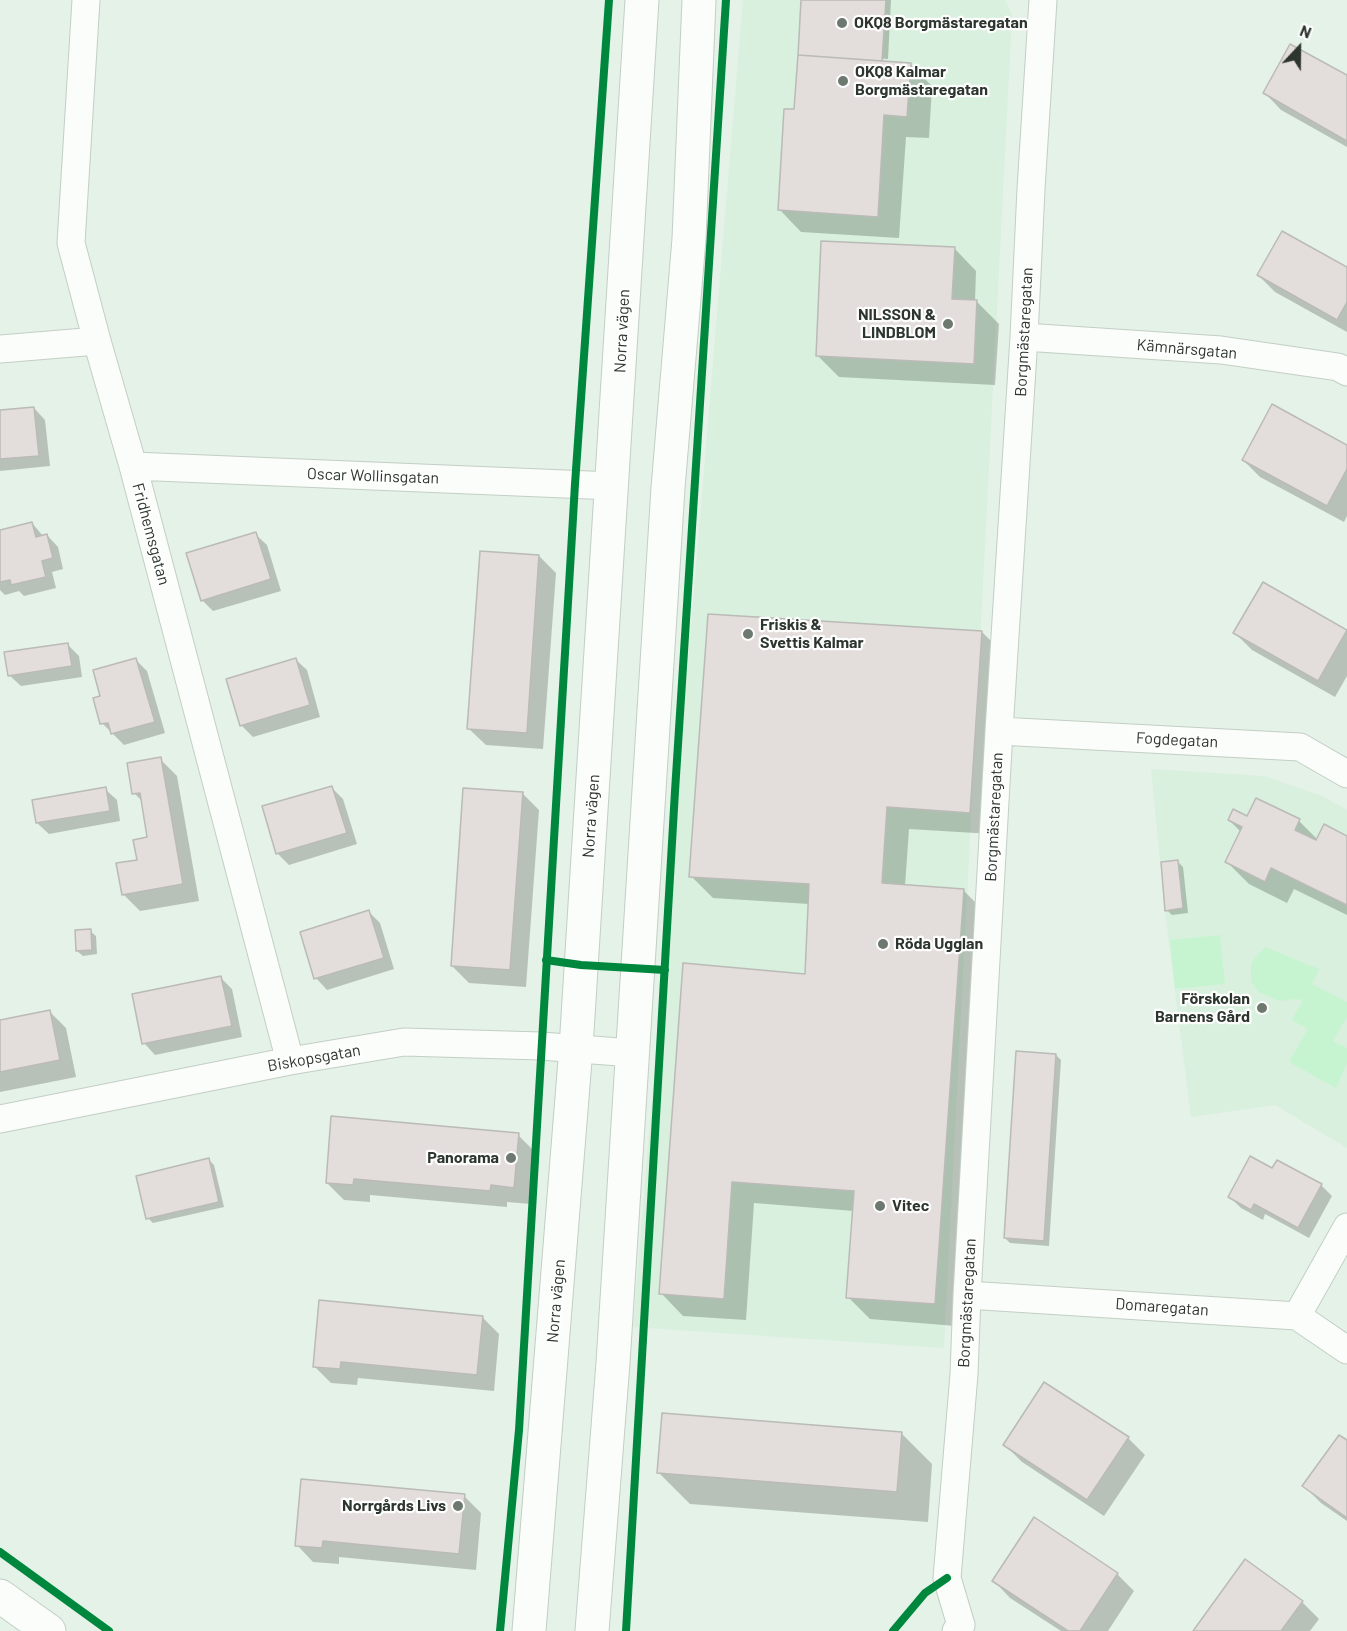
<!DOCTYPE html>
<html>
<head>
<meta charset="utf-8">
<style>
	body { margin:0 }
	#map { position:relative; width:1347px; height:1631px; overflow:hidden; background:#e5f2e7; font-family:Barlow,sans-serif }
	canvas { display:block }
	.north { position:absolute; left:1269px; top:18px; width:60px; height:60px; -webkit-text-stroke:4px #fefefe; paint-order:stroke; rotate:22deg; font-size:16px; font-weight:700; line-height:24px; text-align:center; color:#2d362e }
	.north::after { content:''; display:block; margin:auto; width:21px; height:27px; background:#2d362e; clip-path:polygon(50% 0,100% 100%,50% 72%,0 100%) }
</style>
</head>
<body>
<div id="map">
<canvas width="1347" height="1631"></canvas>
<div class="north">N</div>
</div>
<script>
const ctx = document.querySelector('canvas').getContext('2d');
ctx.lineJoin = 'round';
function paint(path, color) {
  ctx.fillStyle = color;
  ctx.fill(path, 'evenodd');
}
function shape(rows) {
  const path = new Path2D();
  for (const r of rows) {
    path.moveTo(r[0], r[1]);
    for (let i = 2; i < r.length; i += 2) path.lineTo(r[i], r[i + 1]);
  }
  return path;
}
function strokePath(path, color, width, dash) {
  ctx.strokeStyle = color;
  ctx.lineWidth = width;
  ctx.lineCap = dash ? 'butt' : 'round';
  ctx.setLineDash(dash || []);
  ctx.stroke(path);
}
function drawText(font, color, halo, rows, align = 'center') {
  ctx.font = font + ' Barlow,sans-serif';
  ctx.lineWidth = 4.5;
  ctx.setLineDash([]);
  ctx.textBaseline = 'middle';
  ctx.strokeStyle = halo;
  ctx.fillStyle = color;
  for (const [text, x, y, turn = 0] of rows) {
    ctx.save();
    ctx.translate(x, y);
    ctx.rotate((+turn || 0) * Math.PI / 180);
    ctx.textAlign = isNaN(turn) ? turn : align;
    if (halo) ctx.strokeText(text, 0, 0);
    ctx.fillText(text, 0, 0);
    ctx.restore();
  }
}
paint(shape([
	[743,0,1005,0,1012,15,944,1348,633,1327],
	[1151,769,1264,776,1322,796,1347,810,1347,1148,1275,1105,1191,1117,1165,911]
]), '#d8f0dd');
paint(shape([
	[1220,935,1225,984,1175,989,1170,940],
	[1265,947,1319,969,1312,984,1347,1002,1347,1017,1333,1041,1347,1048,1347,1063,1336,1088,1289,1062,1308,1029,1292,1020,1303,1000,1294,999,1279,1001,1259,992,1251,982,1251,963]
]), '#c7f4d0');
paint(shape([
	[803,0,891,0,888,59,803,54,910,64,932,86,929,138,906,137,899,238,801,232,779,209,796,111],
	[1347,77,1347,147,1281,110,1265,93],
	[954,248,976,271,975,301,976,301,999,324,995,385,839,377,817,355],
	[1347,269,1347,332,1275,292,1258,275],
	[34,408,45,420,50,466,0,471,0,412],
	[1347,446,1347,516,1344,522,1260,477,1243,460],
	[32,523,43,536,47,535,58,547,63,569,52,572,56,588,24,596,19,591,5,595,0,590,0,534],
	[255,534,267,545,281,591,213,611,202,600],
	[539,556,556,573,543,749,486,745,469,729],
	[1263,584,1347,632,1347,676,1335,697,1252,650,1235,633],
	[982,632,1004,654,992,834,909,829,905,886,963,890,985,912,956,1326,870,1319,848,1297,854,1211,754,1203,746,1320,683,1316,661,1293,806,975,809,904,713,898,691,876],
	[67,644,79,656,82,677,21,686,9,675],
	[295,659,307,670,320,717,253,737,242,726],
	[136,660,147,671,165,733,124,745,102,723,102,697],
	[160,759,177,776,199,901,140,911,123,894,149,838,143,802,134,793],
	[331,787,343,799,357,844,289,865,278,854,264,807],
	[105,789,117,800,120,821,49,834,37,823],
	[522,793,539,810,526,987,469,983,452,966],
	[1257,800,1299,821,1318,840,1347,837,1347,915,1294,889,1287,903,1249,884,1227,862,1241,832,1229,820,1248,818],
	[1178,862,1183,867,1188,913,1172,915,1167,910],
	[369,912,380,923,394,969,327,990,316,978],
	[90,931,96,936,97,954,83,956,77,951],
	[221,978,232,989,242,1037,155,1055,144,1043],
	[49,1011,66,1028,76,1077,0,1092,0,1021],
	[1056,1055,1061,1060,1049,1246,1010,1243,1005,1238],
	[518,1135,535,1152,531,1204,507,1202,507,1207,370,1195,370,1202,344,1200,327,1183],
	[209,1160,214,1165,224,1207,153,1223,148,1218],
	[1273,1170,1321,1185,1332,1196,1309,1238,1265,1214,1263,1220,1241,1208,1230,1197],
	[482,1317,499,1334,494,1391,358,1378,357,1385,331,1383,314,1366],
	[901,1433,932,1464,928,1522,690,1504,659,1473],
	[1128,1438,1145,1455,1104,1516,1022,1462,1005,1445],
	[1347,1442,1347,1521,1321,1503,1304,1486],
	[464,1496,481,1513,476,1570,339,1557,339,1564,313,1562,297,1545],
	[1117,1574,1134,1591,1108,1631,1061,1631,1010,1598,994,1581],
	[1302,1602,1319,1619,1310,1631,1195,1631]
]), '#0003');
const building = shape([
	[801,0,886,0,882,61,798,55,801,0],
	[1290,44,1347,75,1347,141,1263,93,1290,44],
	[798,55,911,63,907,117,884,115,878,217,778,210,784,109,794,109,798,55],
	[1282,231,1347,267,1347,302,1337,320,1257,275,1282,231],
	[821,241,955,247,952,299,977,300,974,364,816,356,821,241],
	[1272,404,1347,445,1347,469,1327,506,1242,460,1272,404],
	[34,407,39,456,0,459,0,410,34,407],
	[32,522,36,537,47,534,53,558,42,561,46,577,11,585,10,580,0,582,0,530,32,522],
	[256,532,271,579,201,601,186,553,256,532],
	[480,551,539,555,527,733,467,729,480,551],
	[1263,582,1347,630,1318,681,1233,633,1263,582],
	[708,614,982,631,970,813,887,807,882,883,964,889,935,1304,846,1298,854,1191,732,1182,724,1299,659,1294,683,963,805,974,809,884,689,877,708,614],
	[68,643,72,666,8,676,4,652,68,643],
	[136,658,155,722,111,734,108,723,100,724,93,698,100,696,93,670,136,658],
	[296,658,310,705,240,726,226,679,296,658],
	[161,757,183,884,122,895,116,863,137,860,133,840,147,837,140,793,132,794,127,763,161,757],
	[332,786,347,833,276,854,262,806,332,786],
	[106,787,110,811,36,823,32,800,106,787],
	[463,788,523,792,510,970,451,966,463,788],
	[1256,798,1300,819,1295,830,1316,840,1324,824,1347,836,1347,905,1271,868,1265,882,1225,862,1242,827,1228,820,1233,809,1247,816,1256,798],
	[1178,860,1183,908,1165,911,1161,862,1178,860],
	[369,910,384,958,314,979,300,932,369,910],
	[91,929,92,950,76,951,75,930,91,929],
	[221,976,232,1026,142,1044,132,994,221,976],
	[50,1010,60,1060,0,1072,0,1020,50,1010],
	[1016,1051,1056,1054,1044,1241,1004,1238,1016,1051],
	[331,1116,519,1133,514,1188,491,1185,490,1191,354,1179,353,1185,326,1183,331,1116],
	[1250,1156,1272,1168,1277,1160,1322,1184,1298,1228,1254,1204,1251,1210,1228,1197,1250,1156],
	[209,1158,219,1202,146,1219,136,1176,209,1158],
	[319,1300,483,1316,477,1375,341,1362,340,1369,313,1367,319,1300],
	[1044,1382,1129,1437,1087,1500,1003,1445,1044,1382],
	[662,1413,902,1432,897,1492,657,1473,662,1413],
	[1339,1435,1347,1440,1347,1518,1302,1486,1339,1435],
	[301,1479,465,1494,459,1554,323,1541,322,1548,295,1546,301,1479],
	[1034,1517,1118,1573,1080,1631,1068,1631,992,1581,1034,1517],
	[1245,1559,1303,1601,1281,1631,1193,1631,1245,1559]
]);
paint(building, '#e3dddb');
strokePath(building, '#babab7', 1.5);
const minor = shape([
	[86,0,71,243,97,341,133,466,290,1061],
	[1024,337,1221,350,1338,367,1347,372],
	[0,349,97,341],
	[133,466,613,486],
	[999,731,1300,747,1347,774],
	[0,1119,290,1061,404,1042,541,1046,632,1053],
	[967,1295,1297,1316,1347,1350],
	[1297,1316,1347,1227],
	[956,1631,961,1625,947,1578,964,1374,967,1295,999,731,1024,337,1031,189,1043,0]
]);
const secondary = shape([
	[0,1596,49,1631],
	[529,1631,576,1048,642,0],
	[592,1631,613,1363,668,488,689,239,699,0]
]);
strokePath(minor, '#c3cec5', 29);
strokePath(secondary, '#c3cec5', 35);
strokePath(minor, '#fbfdfb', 27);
strokePath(secondary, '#fbfdfb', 33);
strokePath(shape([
	[546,960,581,965,665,970],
	[0,1552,109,1631],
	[500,1631,519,1430,575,484,609,0],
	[626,1631,675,791,726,0],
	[893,1631,925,1593,947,1578]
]), '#00873e', 8);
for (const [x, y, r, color] of [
	[842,23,6,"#6d786f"],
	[843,81,6,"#6d786f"],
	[948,324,6,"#6d786f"],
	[748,634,6,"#6d786f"],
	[883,944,6,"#6d786f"],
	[1262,1008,6,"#6d786f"],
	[511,1158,6,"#6d786f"],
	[880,1206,6,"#6d786f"],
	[458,1506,6,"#6d786f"]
]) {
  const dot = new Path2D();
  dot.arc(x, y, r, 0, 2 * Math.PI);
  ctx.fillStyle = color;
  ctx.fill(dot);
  strokePath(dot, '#fefefe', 2);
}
drawText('bold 16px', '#2d362e', '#fefefe', [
	["OKQ8 Borgmästaregatan",854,23],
	["OKQ8 Kalmar",855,72],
	["Borgmästaregatan",855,90],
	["NILSSON &",936,315,"right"],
	["LINDBLOM",936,333,"right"],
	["Friskis &",760,625],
	["Svettis Kalmar",760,643],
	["Röda Ugglan",895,944],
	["Förskolan",1250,999,"right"],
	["Barnens Gård",1250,1017,"right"],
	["Panorama",499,1158,"right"],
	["Vitec",892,1206],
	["Norrgårds Livs",446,1506,"right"]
], 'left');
drawText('16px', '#2d362e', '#fefefe', [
	["Norra vägen",622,331,-87],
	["Borgmästaregatan",1024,332,-87],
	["Kämnärsgatan",1187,349,5],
	["Oscar Wollinsgatan",373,476,2],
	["Fridhemsgatan",151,534,75],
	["Fogdegatan",1177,740,3],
	["Norra vägen",591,816,-86],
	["Borgmästaregatan",994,817,-87],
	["Biskopsgatan",314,1058,-10],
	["Norra vägen",556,1301,-85],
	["Borgmästaregatan",967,1303,-87],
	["Domaregatan",1162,1307,4]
]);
</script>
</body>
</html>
